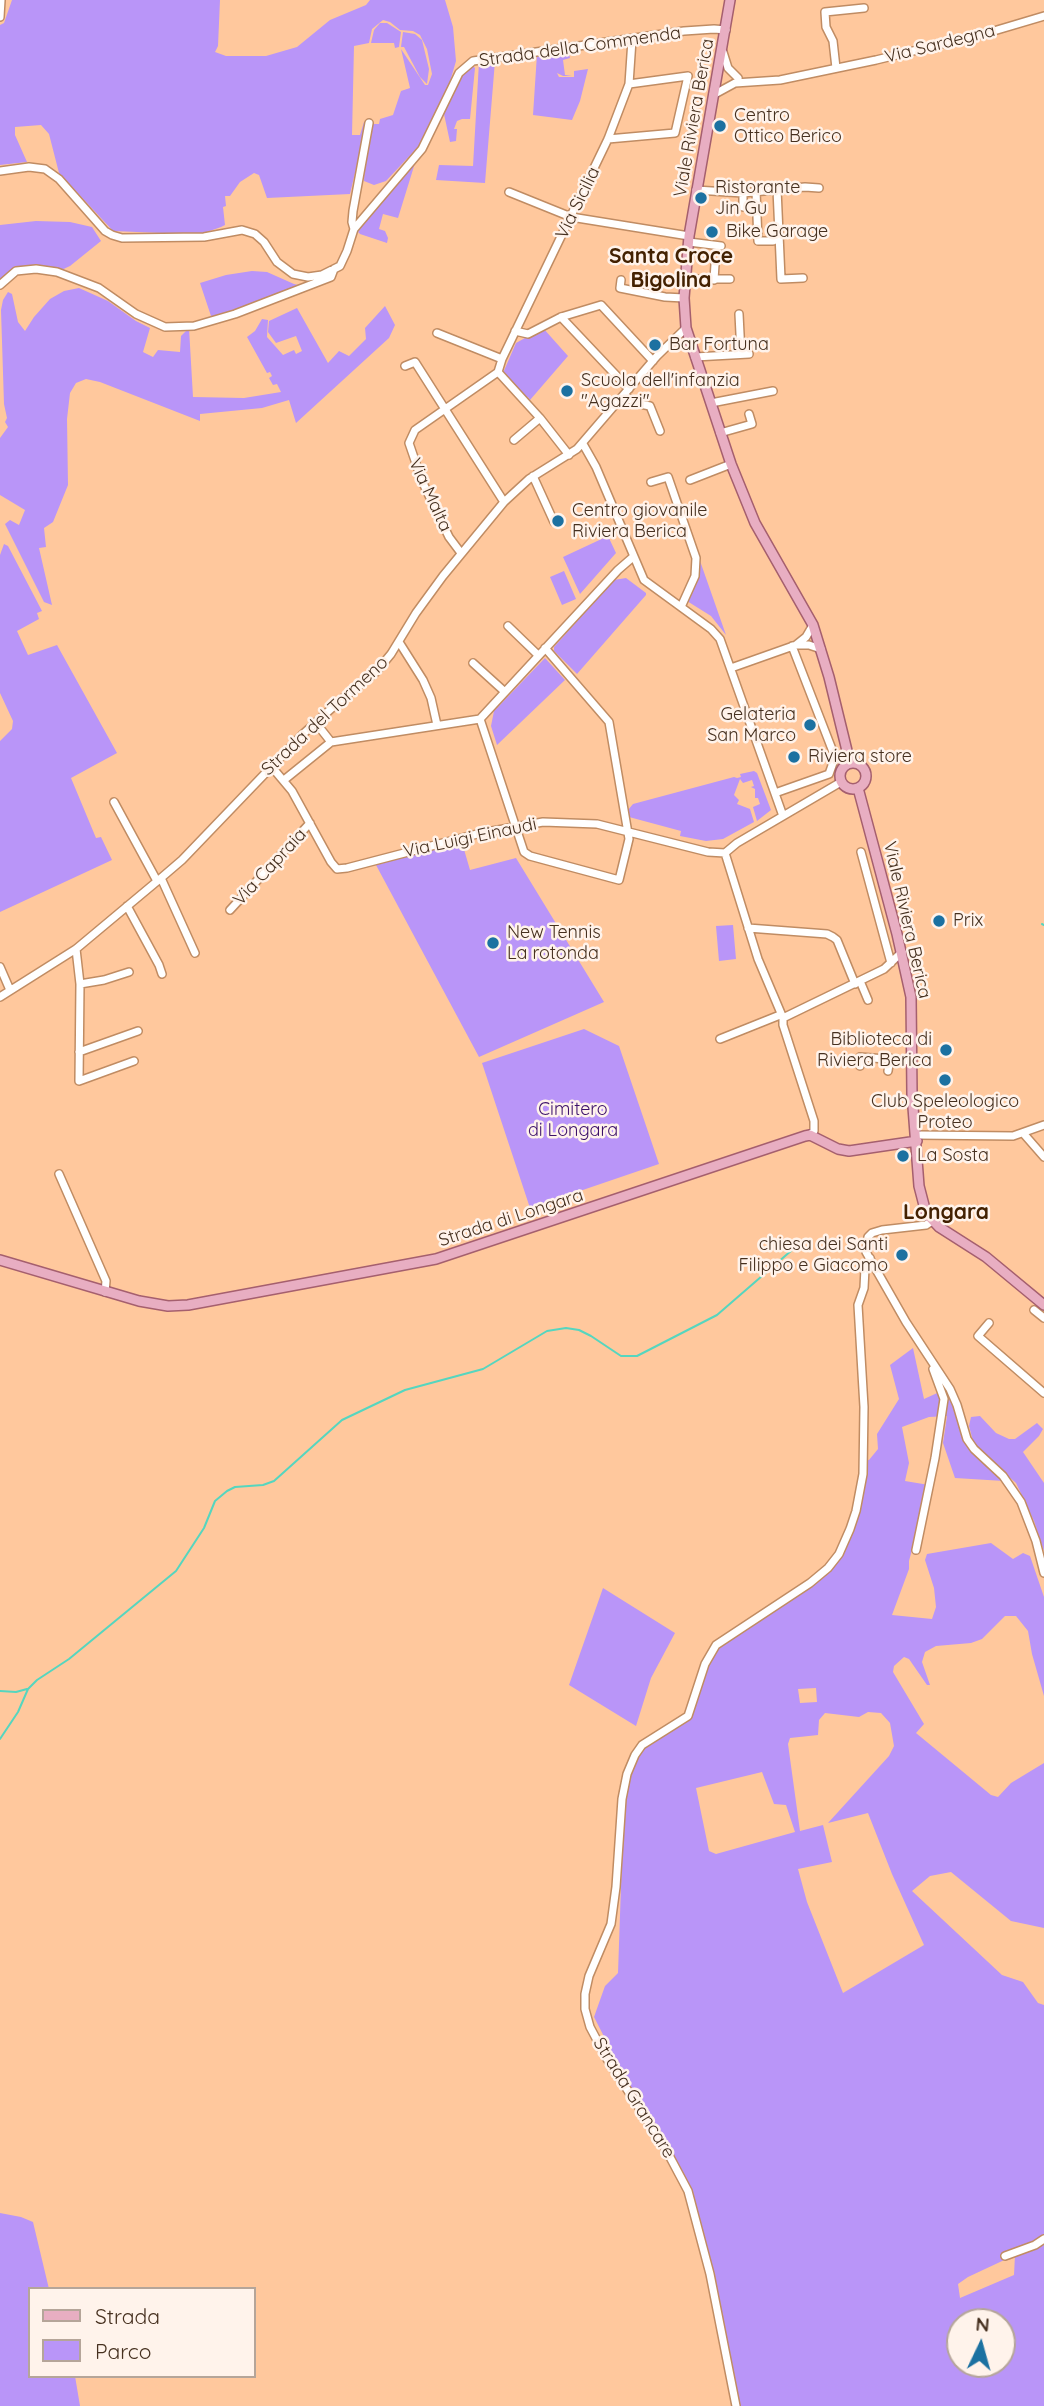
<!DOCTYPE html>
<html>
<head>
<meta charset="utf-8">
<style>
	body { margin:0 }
	#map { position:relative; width:1044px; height:2406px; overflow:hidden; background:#ffc89d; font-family:Quicksand,sans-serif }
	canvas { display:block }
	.legend { position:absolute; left:28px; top:2287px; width:228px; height:91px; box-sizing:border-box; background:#fff3eb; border:2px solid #b5a599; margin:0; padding:9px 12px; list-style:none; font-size:21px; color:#46301f }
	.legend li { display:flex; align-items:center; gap:14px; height:35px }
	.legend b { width:35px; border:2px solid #b5a599 }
	.north { position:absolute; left:946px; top:2308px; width:70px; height:70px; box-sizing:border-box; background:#fff3eb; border:2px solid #b5a599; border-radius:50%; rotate:5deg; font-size:19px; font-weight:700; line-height:28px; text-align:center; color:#46301f }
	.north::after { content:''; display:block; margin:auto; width:24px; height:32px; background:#1c71a1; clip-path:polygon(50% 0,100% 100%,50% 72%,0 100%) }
</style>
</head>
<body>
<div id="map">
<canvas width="1044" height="2406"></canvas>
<ul class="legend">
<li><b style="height:9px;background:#e8aec2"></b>Strada</li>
<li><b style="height:19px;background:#b995f8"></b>Parco</li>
</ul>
<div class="north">N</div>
</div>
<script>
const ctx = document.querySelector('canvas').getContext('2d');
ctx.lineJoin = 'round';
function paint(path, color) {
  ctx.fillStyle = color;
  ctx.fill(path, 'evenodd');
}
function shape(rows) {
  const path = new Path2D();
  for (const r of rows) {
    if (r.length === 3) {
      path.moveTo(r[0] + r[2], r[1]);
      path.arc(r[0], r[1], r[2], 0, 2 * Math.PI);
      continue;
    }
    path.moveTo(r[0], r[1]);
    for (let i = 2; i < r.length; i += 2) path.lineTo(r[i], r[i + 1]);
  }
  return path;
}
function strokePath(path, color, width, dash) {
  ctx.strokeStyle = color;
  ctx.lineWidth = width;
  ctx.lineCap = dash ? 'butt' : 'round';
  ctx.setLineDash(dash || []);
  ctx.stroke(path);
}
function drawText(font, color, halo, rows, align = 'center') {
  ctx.font = font + ' Quicksand,sans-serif';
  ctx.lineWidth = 5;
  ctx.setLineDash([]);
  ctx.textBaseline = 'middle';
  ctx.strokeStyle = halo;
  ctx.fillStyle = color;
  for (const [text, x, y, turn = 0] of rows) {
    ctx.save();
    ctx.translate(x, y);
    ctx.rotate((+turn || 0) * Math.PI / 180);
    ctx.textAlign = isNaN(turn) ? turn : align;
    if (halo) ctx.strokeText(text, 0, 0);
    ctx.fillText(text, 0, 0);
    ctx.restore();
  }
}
paint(shape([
	[12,0,220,0,218,46,215,52,226,56,266,56,297,47,330,20,366,5,370,0,445,0,453,27,456,61,447,92,428,132,418,147,386,181,374,185,364,181,365,159,370,124,379,124,380,119,393,115,401,91,410,88,401,49,425,85,428,85,432,74,427,49,420,35,413,31,400,30,390,22,383,20,372,29,369,43,354,46,352,135,360,135,364,122,367,122,350,194,267,198,259,175,254,173,240,182,230,196,225,196,226,206,223,207,225,225,221,227,204,233,186,234,113,231,59,173,49,134,41,125,15,127,15,135,27,162,0,165,0,25,4,23],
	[380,23,387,23,401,32,399,47,395,48,394,43,371,43,374,30],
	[403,32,415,34,422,40,429,69,427,84,420,77,404,47,401,47],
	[568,50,570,58,563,60,565,75,572,76,563,76,557,73,559,77,574,77,574,71,588,69,580,101,572,120,533,115,537,54],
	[495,61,485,183,436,180,439,165,473,166,479,62],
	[472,65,475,68,470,119,462,119,457,121,454,129,457,129,456,141,450,142,444,114,459,79],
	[415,163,398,218,383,214,379,229,385,231,388,238,387,243,360,234,358,232,381,199],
	[36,221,70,222,92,227,101,241,70,266,57,272,16,271,0,285,0,225],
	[252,271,267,272,294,284,306,287,213,322,200,283,226,275],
	[79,288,108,301,136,321,150,328,143,352,153,357,158,350,180,352,181,336,189,328,193,397,244,398,281,392,277,384,273,385,269,378,272,376,270,372,267,373,247,337,255,331,262,319,268,320,267,337,283,355,294,350,296,354,302,351,296,336,276,343,268,332,269,321,297,308,328,363,339,351,349,356,366,339,365,328,385,306,395,325,389,338,296,423,289,400,262,408,200,414,200,421,100,382,86,379,76,383,70,393,67,419,68,485,53,522,44,528,46,547,39,548,52,605,44,602,5,524,10,520,19,525,25,510,0,495,0,438,8,427,5,422,7,418,4,404,1,310,3,300,8,292,12,294,18,322,25,331,34,317,50,299,64,291],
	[543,328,568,356,530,400,528,397,523,397,503,373,516,343],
	[608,536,616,553,580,594,563,557],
	[4,544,8,546,42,611,37,613,39,619,17,631,28,655,57,645,117,753,71,778,96,838,101,837,112,860,0,912,0,741,12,729,13,721,0,693,0,555],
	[699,558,726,635,711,616,687,601,699,573],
	[564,571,576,599,562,605,550,577],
	[626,578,646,593,646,595,577,674,554,651,554,647,614,580],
	[545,658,565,680,497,745,491,726,494,711],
	[754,771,757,773,771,810,757,821,753,807,760,804,758,798,755,798,755,789,751,787,754,786,752,780,743,783,740,779,734,795,739,800,737,804,750,809,754,822,723,839,706,841,680,836,681,831,629,817,628,810,633,804,734,777,737,778,741,777,740,774],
	[461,839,470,870,516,858,604,1002,479,1057,376,865],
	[733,925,736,959,719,961,716,926],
	[584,1029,619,1046,659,1164,530,1208,482,1063],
	[913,1348,924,1399,946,1389,956,1407,970,1450,1004,1481,955,1478,943,1443,947,1416,929,1417,902,1427,909,1463,905,1481,929,1485,909,1561,909,1569,892,1615,932,1619,936,1607,934,1588,925,1560,927,1554,991,1543,1013,1559,1023,1553,1030,1556,1044,1597,1044,1696,1032,1654,1028,1631,1016,1616,1005,1616,982,1639,971,1643,936,1646,925,1652,922,1662,930,1685,927,1685,909,1659,904,1657,894,1666,893,1672,924,1724,916,1733,991,1795,998,1797,1011,1783,1044,1763,1044,1928,1011,1921,951,1872,930,1876,912,1891,1002,1975,1023,1982,1038,2003,1044,2005,1044,2406,738,2406,688,2191,642,2111,594,2017,605,1986,618,1973,624,1799,634,1753,683,1722,705,1668,720,1644,823,1574,851,1528,864,1461,869,1460,878,1449,877,1434,899,1399,890,1365],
	[816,1688,817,1702,800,1703,798,1689],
	[868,1712,881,1713,890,1723,894,1746,889,1756,828,1823,868,1813,892,1874,924,1945,843,1993,807,1902,798,1869,832,1862,823,1825,800,1831,788,1744,790,1738,818,1735,819,1720,825,1713,859,1717],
	[762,1772,774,1804,786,1805,795,1832,716,1854,709,1851,696,1788],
	[1015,2255,1014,2275,960,2298,958,2284,968,2277],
	[960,2322,1002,2322,1002,2364,960,2364],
	[980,1416,996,1433,1009,1439,1015,1439,1037,1423,1043,1429,1039,1436,1023,1452,1044,1483,1044,1551,1034,1521,1016,1483,984,1455,973,1441,969,1426,971,1417],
	[603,1588,675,1633,651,1678,636,1726,569,1685],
	[0,2213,21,2217,33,2222,49,2289,30,2289,30,2376,75,2376,80,2406,0,2406]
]), '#b995f8');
strokePath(shape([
	[1042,924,1044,925],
	[0,1691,16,1692,27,1689],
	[0,1739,18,1712,28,1689,37,1680,69,1659,176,1571,204,1528,215,1501,227,1491,235,1487,263,1485,274,1481,342,1420,405,1390,483,1369,547,1331,566,1328,579,1330,591,1336,621,1356,637,1356,717,1315,792,1250]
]), '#55d6bf', 2);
const minor = shape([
	[0,17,1,0],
	[723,52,728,68,738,78],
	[836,68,833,41,826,27,825,12,864,8],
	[713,95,735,83,780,80,876,60,987,33,1044,16],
	[608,139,675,133,688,76,629,84],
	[0,171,29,167,45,169,59,179,105,231,112,235,122,238,204,237,242,230,255,234,264,242,277,262,293,274,308,277,322,275,340,266,347,251,354,229,422,149,459,73,473,61,684,31,714,29,726,30],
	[777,189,781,279,803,278],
	[696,190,743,193,805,187,819,188],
	[756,191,758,241,773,241],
	[509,192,571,217,689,236],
	[743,193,743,207],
	[354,229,352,222,353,211,369,123],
	[689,242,721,246],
	[685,279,730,279],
	[621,280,620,288,665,297,684,298],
	[714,280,715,264],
	[0,285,16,271,36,269,57,272,99,288,136,314,165,327,194,326,235,314,331,277,334,269],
	[739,314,741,354],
	[561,317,629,389],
	[515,331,528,334,561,317,601,305,653,361],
	[437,333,502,359],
	[695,357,749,354],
	[405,366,415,362,504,502],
	[624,395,635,403,650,406,660,431],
	[711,403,773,391],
	[720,433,752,424,749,414],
	[514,440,540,418],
	[583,444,596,467,644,580,711,629,720,639,783,816],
	[569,455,540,418,498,372,502,359,608,139,629,84,632,40],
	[533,476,554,522],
	[690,480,731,464],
	[651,482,668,477,696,558,695,576,681,607],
	[461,553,449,537,422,481,409,443,415,430,498,372],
	[508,626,538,655],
	[399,642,423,680,431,698,437,725],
	[796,645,806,637,813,625],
	[473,663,505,692],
	[731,668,796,645,809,645,821,649],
	[480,719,618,570,633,557],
	[316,723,331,742],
	[271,766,292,791,331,862,337,869,347,868,481,833,543,822,597,824,708,852,725,853],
	[284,780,331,742,480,719,524,852,530,856,619,880,629,839,609,722,545,648],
	[775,793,829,774,835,757,792,646],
	[114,802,157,881],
	[861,852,891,963],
	[161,878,195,953],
	[127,906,159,965,162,974],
	[230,910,310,823],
	[748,928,827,934,833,937,837,940,855,984],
	[76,949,80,984,79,1081,134,1061],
	[0,967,10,990],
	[860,981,868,1000],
	[80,984,104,980,129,972],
	[0,997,76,949,161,878,182,860,303,734,342,699,376,672,391,654,416,613,443,576,504,502,529,479,577,449,657,356,686,328],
	[783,1018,884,969,902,952],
	[720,1039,780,1015],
	[79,1052,138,1031],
	[860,1066,860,1057,911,1061],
	[888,1071,890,1058],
	[1023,1133,1044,1157],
	[810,1135,814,1131,814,1121,783,1025,783,1018,758,959,725,853,737,843,841,782],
	[917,1135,1013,1136,1044,1125],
	[59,1174,106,1281,105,1292],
	[932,1221,926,1225,882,1230,872,1233,868,1237,866,1252,906,1322,950,1389,957,1405,967,1439,974,1449,1003,1476,1021,1502,1036,1541,1044,1573],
	[1034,1310,1044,1318],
	[989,1323,978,1336,1044,1393],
	[916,1550,935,1458,944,1399,933,1369],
	[1005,2256,1035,2245,1044,2239],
	[736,2406,710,2274,688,2191,663,2144,607,2059,590,2027,585,2009,585,1994,589,1976,611,1924,616,1887,622,1799,627,1774,635,1755,642,1745,688,1716,705,1664,716,1645,810,1583,828,1568,839,1554,850,1529,856,1511,863,1474,864,1407,858,1305,864,1288,865,1268,870,1258]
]);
const major = shape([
	[730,0,689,236,684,298,686,328,731,464,755,523,813,625,829,677,850,763],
	[853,776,13],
	[858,788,897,934,911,997,912,1094,919,1186,926,1213,939,1227,986,1257,1044,1305],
	[0,1260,139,1301,168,1306,188,1305,436,1259,805,1136,810,1135,838,1149,849,1151,917,1141]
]);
strokePath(minor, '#c08c63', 10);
strokePath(major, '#a55f6e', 12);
strokePath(minor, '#fff', 7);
strokePath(major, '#e8aec2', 9);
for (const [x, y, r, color] of [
	[720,126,7,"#1c71a1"],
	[701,198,7,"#1c71a1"],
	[712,232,7,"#1c71a1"],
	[655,345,7,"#1c71a1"],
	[567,391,7,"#1c71a1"],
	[558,521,7,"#1c71a1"],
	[810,725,7,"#1c71a1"],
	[794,757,7,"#1c71a1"],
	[939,921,7,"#1c71a1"],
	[493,943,7,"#1c71a1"],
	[946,1050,7,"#1c71a1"],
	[945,1080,7,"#1c71a1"],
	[903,1156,7,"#1c71a1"],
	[902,1255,7,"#1c71a1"]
]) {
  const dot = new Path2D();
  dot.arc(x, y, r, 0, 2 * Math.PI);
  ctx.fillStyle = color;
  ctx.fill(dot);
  strokePath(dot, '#fff3eb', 2.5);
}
drawText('18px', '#46301f', '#fff3eb', [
	["Via Sardegna",940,44,-14],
	["Strada della Commenda",580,47,-8],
	["Viale Riviera Berica",694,118,-80],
	["Via Sicilia",578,203,-64],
	["Via Malta",430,495,65],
	["Strada del Tormeno",325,716,-43],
	["Via Luigi Einaudi",470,838,-12],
	["Via Capraia",270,867,-47],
	["Viale Riviera Berica",907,920,77],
	["Strada di Longara",511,1218,-18],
	["Strada Grancare",634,2098,58]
]);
drawText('18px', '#46301f', '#fff3eb', [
	["Centro",734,116],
	["Ottico Berico",734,137],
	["Ristorante",715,188],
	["Jin Gu",715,209],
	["Bike Garage",726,232],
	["Bar Fortuna",669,345],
	["Scuola dell'infanzia",581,381],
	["\"Agazzi\"",581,402],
	["Centro giovanile",572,511],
	["Riviera Berica",572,532],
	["Gelateria",796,715,"right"],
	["San Marco",796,736,"right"],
	["Riviera store",808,757],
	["Prix",953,921],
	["New Tennis",507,933],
	["La rotonda",507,954],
	["Biblioteca di",932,1040,"right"],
	["Riviera Berica",932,1061,"right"],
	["Club Speleologico",945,1102,"center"],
	["Proteo",945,1123,"center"],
	["La Sosta",917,1156],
	["chiesa dei Santi",888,1245,"right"],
	["Filippo e Giacomo",888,1266,"right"]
], 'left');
drawText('18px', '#3c106a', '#fff3eb', [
	["Cimitero",573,1110],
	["di Longara",573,1131]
]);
drawText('bold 21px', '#432101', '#fff3eb', [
	["Santa Croce",671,257],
	["Bigolina",671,281],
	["Longara",946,1213]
]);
</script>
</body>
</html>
